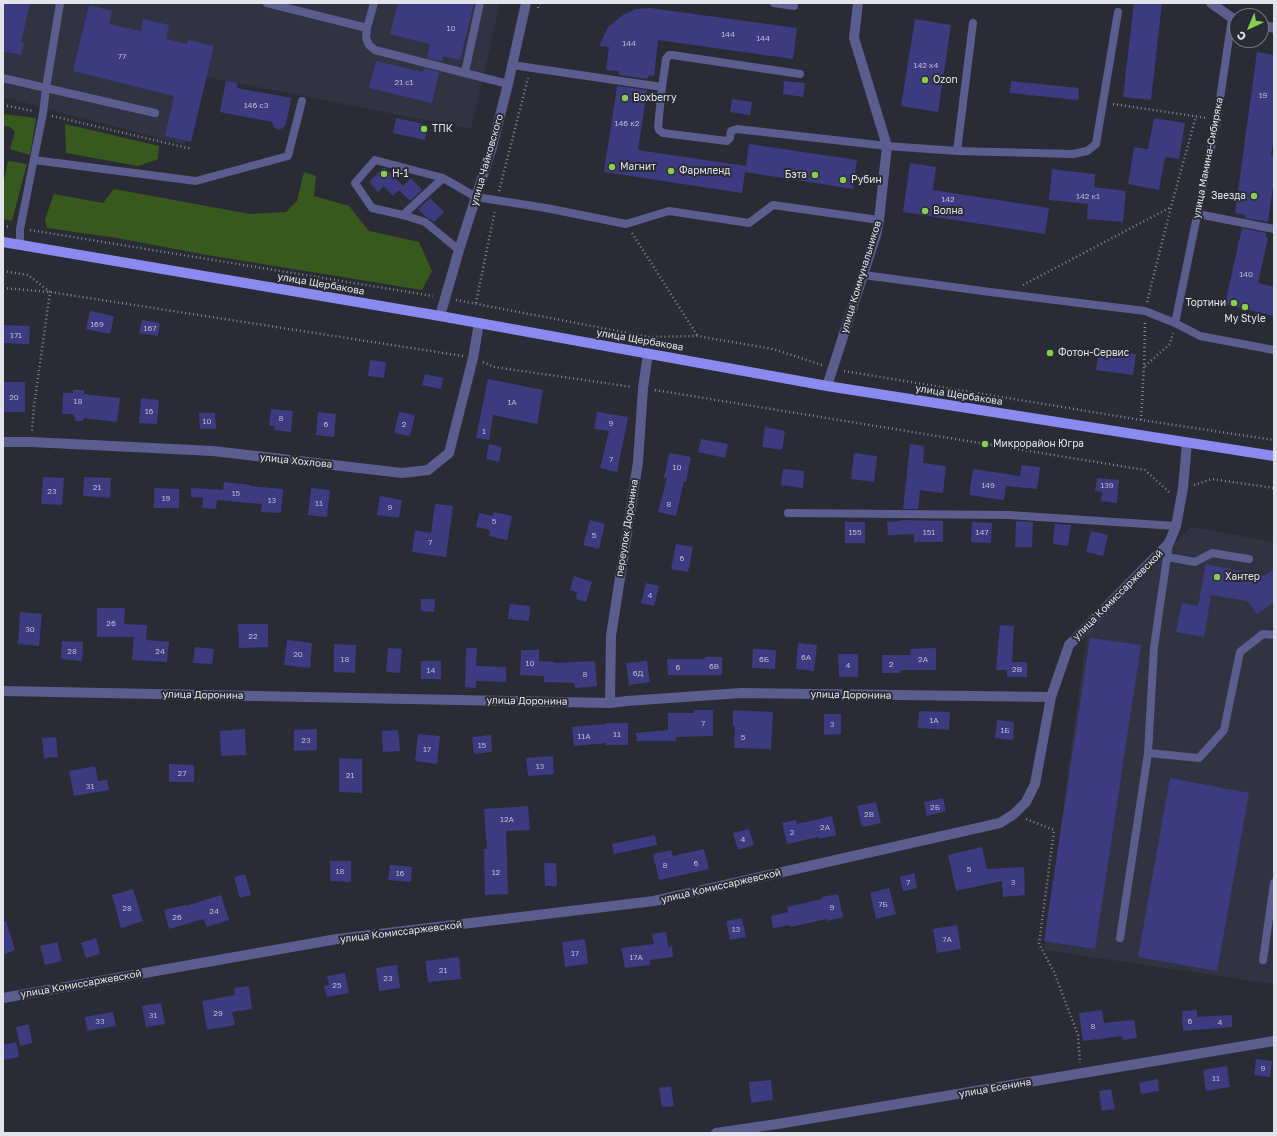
<!DOCTYPE html>
<html>
<head>
<meta charset="utf-8">
<style>
	body { margin:0 }
	#map { position:relative; width:1277px; height:1136px; overflow:hidden; background:#2a2b35; font-family:"Golos Text",sans-serif }
	canvas { display:block }
	.frame { position:absolute; inset:0; border:4px solid #e3e4eb; pointer-events:none }
	.north { position:absolute; left:1229px; top:8px; width:40px; height:40px; box-sizing:border-box; background:#2a2b35; border:1px solid #74757e; border-radius:50%; rotate:224deg; font-size:11px; font-weight:700; line-height:16px; text-align:center; color:#e3e4eb }
	.north::after { content:''; display:block; margin:auto; width:14px; height:18px; background:#86cf4c; clip-path:polygon(50% 0,100% 100%,50% 72%,0 100%) }
</style>
</head>
<body>
<div id="map">
<canvas width="1277" height="1136"></canvas>
<div class="frame"></div>
<div class="north">С</div>
</div>
<script>
const ctx = document.querySelector('canvas').getContext('2d');
ctx.lineJoin = 'round';
function paint(path, color) {
  ctx.fillStyle = color;
  ctx.fill(path, 'evenodd');
}
function shape(rows) {
  const path = new Path2D();
  for (const r of rows) {
    path.moveTo(r[0], r[1]);
    for (let i = 2; i < r.length; i += 2) path.lineTo(r[i], r[i + 1]);
  }
  return path;
}
function strokePath(path, color, width, dash) {
  ctx.strokeStyle = color;
  ctx.lineWidth = width;
  ctx.lineCap = dash ? 'butt' : 'round';
  ctx.setLineDash(dash || []);
  ctx.stroke(path);
}
function drawText(font, color, halo, rows, align = 'center') {
  ctx.font = font + ' "Golos Text",sans-serif';
  ctx.lineWidth = 4;
  ctx.setLineDash([]);
  ctx.textBaseline = 'middle';
  ctx.strokeStyle = halo;
  ctx.fillStyle = color;
  for (const [text, x, y, turn = 0] of rows) {
    ctx.save();
    ctx.translate(x, y);
    ctx.rotate((+turn || 0) * Math.PI / 180);
    ctx.textAlign = isNaN(turn) ? turn : align;
    if (halo) ctx.strokeText(text, 0, 0);
    ctx.fillText(text, 0, 0);
    ctx.restore();
  }
}
paint(shape([
	[3,3,500,3,471,129,206,77,185,145,3,97],
	[1191,527,1274,542,1274,984,1044,950,1087,632]
]), '#313343');
paint(shape([
	[3,114,11,115,36,118,30,155,10,149,15,132,10,127,3,125],
	[65,124,159,146,158,159,138,166,66,153],
	[8,161,27,164,12,221,3,219,3,185],
	[304,172,316,176,314,196,349,206,369,231,419,242,432,271,422,290,207,255,117,238,47,228,45,219,54,194,103,203,114,189,250,214,286,212,297,201]
]), '#37591d');
paint(shape([
	[3,3,30,3,21,42,24,43,21,55,3,51],
	[398,3,474,3,460,60,443,56,442,61,427,58,430,44,390,34],
	[1134,3,1162,3,1151,100,1123,97],
	[89,5,112,11,109,24,141,31,143,19,169,25,166,39,187,44,188,40,214,46,191,142,165,136,174,96,73,71],
	[650,8,797,28,793,59,658,40,654,76,649,75,648,79,619,75,619,71,606,70,609,47,599,46,608,27,623,15,636,9],
	[915,19,951,25,938,112,901,106],
	[1257,52,1274,55,1274,136,1271,155,1274,156,1274,179,1268,222,1245,218,1246,215,1235,213],
	[376,61,423,72,424,68,439,72,432,103,369,88],
	[226,81,238,83,237,88,291,98,286,124,283,128,278,130,274,127,272,122,220,112],
	[784,81,805,83,803,97,783,94],
	[1011,81,1079,88,1078,100,1010,93],
	[617,86,647,90,638,150,746,166,749,144,857,160,853,189,745,172,742,193,604,172],
	[732,99,752,102,750,115,730,112],
	[396,118,428,125,425,140,393,133],
	[1154,118,1185,123,1179,159,1165,157,1159,190,1128,184,1134,147,1148,149],
	[910,163,936,167,933,190,1049,208,1045,234,903,212],
	[383,168,385,168,403,186,393,196,384,186,378,192,369,182],
	[1052,169,1095,174,1094,187,1126,191,1123,222,1087,219,1088,204,1049,200],
	[411,178,422,190,410,201,399,190],
	[430,198,444,212,434,222,425,216,418,209],
	[1242,228,1266,233,1266,238,1268,238,1258,283,1274,287,1274,316,1225,304],
	[90,311,114,316,110,334,86,329],
	[142,320,160,323,158,336,139,333],
	[3,325,30,326,29,344,3,343],
	[1099,348,1136,354,1133,375,1096,370],
	[370,360,386,362,384,378,368,376],
	[425,374,443,378,441,389,422,385],
	[488,379,543,390,537,424,493,415,489,440,476,438],
	[3,382,25,382,25,412,3,412],
	[73,390,84,390,84,394,120,398,117,422,84,418,83,421,76,421,73,414,62,414,63,393,73,393],
	[141,398,159,400,157,424,139,423],
	[271,409,293,411,291,432,274,430,275,426,269,426],
	[318,412,336,414,334,437,316,435],
	[399,412,415,415,410,436,394,433],
	[597,412,628,417,617,472,600,468,609,431,594,429],
	[199,413,215,413,216,429,200,429],
	[765,427,785,431,782,450,762,447],
	[701,439,728,444,725,458,698,452],
	[489,444,502,447,499,462,486,459],
	[910,444,924,446,923,463,946,466,943,493,920,490,918,509,903,509],
	[669,453,691,457,686,482,684,481,676,516,658,512,667,478,664,478],
	[854,453,877,456,874,482,851,479],
	[1022,465,1040,467,1037,489,1006,486,1004,500,969,495,973,469,1020,476],
	[783,469,804,471,803,488,781,485],
	[43,477,64,478,62,505,41,504],
	[84,477,111,478,110,498,83,496],
	[1097,478,1119,480,1117,503,1101,501,1102,492,1095,491],
	[224,482,251,485,250,486,283,489,281,513,261,512,262,504,217,500,216,509,202,508,203,498,191,497,191,488,223,490],
	[154,488,179,489,179,508,154,508],
	[311,488,330,490,327,517,308,515],
	[380,496,402,500,399,518,377,515],
	[435,504,453,506,446,557,412,552,415,530,431,533],
	[494,512,512,516,507,540,489,536,490,530,476,527,479,513,493,516],
	[590,520,605,524,599,549,583,545],
	[901,520,943,521,943,542,914,542,914,534,888,535,887,522,901,521],
	[1016,521,1033,522,1032,547,1015,547],
	[845,522,865,522,865,543,845,543],
	[972,522,992,523,991,543,971,542],
	[1055,524,1071,525,1068,546,1053,544],
	[1091,531,1108,535,1103,556,1086,552],
	[676,544,693,547,688,572,671,569],
	[1206,564,1264,576,1274,569,1274,602,1257,614,1248,601,1211,595,1204,637,1176,632,1182,603,1198,606],
	[574,576,592,582,586,602,576,599,577,592,570,590],
	[646,583,659,586,654,606,641,603],
	[421,599,435,599,434,612,421,611],
	[510,604,530,606,529,621,508,619],
	[97,608,125,608,124,624,147,625,146,640,169,642,167,662,132,660,134,637,97,637],
	[20,612,42,614,39,646,18,644],
	[238,624,268,624,268,647,239,648],
	[1000,625,1014,626,1012,662,1027,662,1027,677,1007,677,1007,670,996,670],
	[1090,638,1141,645,1095,949,1044,941],
	[287,640,312,643,310,668,284,665],
	[62,641,83,642,82,661,61,659],
	[798,643,817,645,814,671,796,669],
	[334,644,356,645,355,673,334,672],
	[195,647,214,649,212,664,193,663],
	[388,648,402,649,400,673,386,672],
	[466,648,477,648,476,666,506,667,506,682,476,681,476,688,465,687],
	[936,648,936,670,900,670,901,673,882,673,882,655,911,655,910,649],
	[753,649,776,650,775,669,752,668],
	[521,650,539,650,539,661,555,662,555,663,595,661,597,686,575,688,574,683,544,682,544,676,520,675],
	[838,654,858,654,858,677,839,677],
	[705,657,722,657,722,675,668,675,667,659,705,659],
	[421,661,441,661,441,679,421,679],
	[647,661,650,682,629,685,626,663],
	[694,710,713,710,713,736,676,737,676,741,637,741,636,733,668,730,668,713,694,713],
	[733,710,773,712,771,749,734,748,735,726,733,726],
	[919,711,950,712,949,730,918,728],
	[824,714,841,714,841,734,824,735],
	[997,720,1014,722,1013,740,995,738],
	[606,723,628,723,628,745,606,745,606,743,574,746,572,727,606,724],
	[245,729,246,755,221,756,220,731],
	[317,729,317,750,294,751,294,730],
	[398,730,400,751,383,752,382,731],
	[418,734,440,736,437,764,415,761],
	[491,735,492,752,474,754,472,737],
	[56,737,58,757,44,758,42,738],
	[553,756,554,774,528,776,526,758],
	[339,758,362,759,362,793,339,792],
	[169,764,194,765,194,782,169,782],
	[95,766,98,781,107,780,109,790,74,796,69,771],
	[1170,778,1249,793,1217,971,1138,957],
	[943,798,946,811,927,816,924,802],
	[876,802,881,823,862,827,857,806],
	[528,806,530,830,506,831,508,894,485,895,484,849,487,849,484,809],
	[832,816,836,835,819,839,818,837,787,844,782,823,796,820,797,824],
	[749,829,754,845,738,850,733,833],
	[655,835,657,845,614,854,612,844],
	[982,847,987,869,1024,867,1025,895,1003,897,1002,881,956,891,948,855],
	[704,849,709,869,659,880,653,854,671,850,673,856],
	[330,861,351,861,351,882,330,881],
	[544,863,556,863,557,886,545,886],
	[390,865,412,867,411,882,388,880],
	[914,873,917,888,903,891,900,877],
	[245,874,251,895,240,898,234,877],
	[889,888,896,914,876,919,870,893],
	[133,889,143,921,121,928,112,895],
	[838,894,843,917,827,921,827,919,790,927,790,925,773,928,771,916,788,912,787,907,822,899,822,897],
	[221,895,229,920,207,927,204,919,169,929,164,910,185,905,186,906],
	[742,918,746,937,730,940,726,921],
	[6,921,15,950,3,955,3,922],
	[957,925,961,949,937,953,933,929],
	[666,932,668,947,672,946,673,957,650,960,650,965,625,968,621,948,654,944,652,934],
	[96,938,100,954,86,958,81,943],
	[585,939,588,964,565,967,562,942],
	[57,942,62,961,45,965,40,946],
	[459,957,461,979,428,982,425,961],
	[397,965,400,988,379,991,376,968],
	[345,973,349,993,327,997,324,986,329,985,327,976],
	[249,986,252,1009,232,1012,235,1025,207,1030,202,1001,235,995,234,988],
	[161,1003,165,1024,146,1027,142,1006],
	[1102,1010,1104,1023,1134,1020,1137,1038,1123,1040,1122,1036,1083,1041,1079,1013],
	[1197,1010,1197,1017,1232,1015,1232,1027,1183,1031,1182,1011],
	[113,1012,116,1026,87,1031,85,1017],
	[29,1024,32,1043,20,1046,16,1027],
	[16,1042,19,1057,3,1060,3,1045],
	[1256,1059,1272,1061,1270,1077,1254,1075],
	[1227,1066,1230,1087,1206,1091,1203,1070],
	[1158,1079,1159,1091,1141,1094,1139,1083],
	[771,1080,773,1100,751,1103,749,1082],
	[671,1086,674,1106,662,1107,659,1088],
	[1111,1089,1115,1109,1102,1111,1099,1091]
]), '#3c3b80');
strokePath(shape([
	[538,8,540,3],
	[1113,104,1207,118],
	[3,105,33,111],
	[52,116,192,149],
	[499,191,528,78],
	[3,226,11,227],
	[30,230,433,296],
	[632,233,697,335],
	[3,271,28,275,50,292,34,406,32,431],
	[1023,285,1171,207],
	[3,288,50,292,463,356],
	[456,300,649,337,697,336,773,349,822,365],
	[1147,302,1171,207,1196,116],
	[476,303,495,210],
	[483,362,494,367,632,387],
	[1145,366,1170,344,1173,333],
	[844,371,1141,420,1274,440],
	[655,390,1145,470,1170,493],
	[1141,420,1144,367,1145,321],
	[1194,485,1212,479,1274,488],
	[1026,819,1054,830,1039,944,1054,972,1078,1035,1080,1063]
]), '#868790', 2.5, [1, 3]);
strokePath(shape([
	[267,3,367,28,366,38,369,45,375,50,508,84],
	[774,3,794,6],
	[367,28,374,3],
	[512,65,662,87,658,127,659,130,663,133,727,141,730,138,731,131,737,129,887,146,957,151,1073,154,1087,151,1096,144,1118,12],
	[465,72,480,3],
	[3,78,46,88,60,3],
	[662,87,666,59,669,55,672,55,800,74],
	[957,151,973,23],
	[34,160,196,181,288,156,302,101],
	[1198,214,1274,229],
	[403,215,443,178],
	[20,245,20,229,43,113,46,88,155,113],
	[459,250,425,222,403,215,372,208,355,183,375,160,443,178,476,197,546,208,626,224,669,211,749,223,773,205,879,220],
	[864,275,990,292,1145,311,1175,323,1200,336,1274,350],
	[1175,323,1217,119,1232,18],
	[788,513,1009,515,1176,526],
	[1169,543,1154,647,1148,753,1199,758,1224,730,1240,652,1263,634,1274,635],
	[1167,557,1195,562,1212,553,1249,559],
	[1120,938,1148,753],
	[1263,960,1274,883]
]), '#5a5d8e', 8);
strokePath(shape([
	[1211,3,1232,18,1237,19],
	[1261,25,1274,28],
	[827,386,876,235,879,220,887,146,854,38,858,3],
	[3,442,31,442,213,451,402,473,428,470,449,453,473,358,479,323],
	[3,691,610,703,627,701,741,693,1051,697],
	[610,703,611,636,638,462,643,388,648,354],
	[3,998,337,939,654,901,1000,823,1014,814,1026,802,1035,784,1051,697,1069,645,1169,543,1176,526,1183,488,1187,443],
	[716,1133,784,1123,1274,1041]
]), '#5a5d8e', 10);
strokePath(shape([
	[440,316,459,250,492,147,508,84,526,3]
]), '#5a5d8e', 10);
strokePath(shape([
	[3,242,440,316,827,386,1274,456]
]), '#898bf1', 10);
for (const [x, y, r, color] of [
	[925,80,4,"#86cf4c"],
	[625,98,4,"#86cf4c"],
	[424,129,4,"#86cf4c"],
	[612,167,4,"#86cf4c"],
	[671,171,4,"#86cf4c"],
	[384,174,4,"#86cf4c"],
	[815,175,4,"#86cf4c"],
	[843,180,4,"#86cf4c"],
	[1254,196,4,"#86cf4c"],
	[925,211,4,"#86cf4c"],
	[1234,303,4,"#86cf4c"],
	[1245,307,4,"#86cf4c"],
	[1050,353,4,"#86cf4c"],
	[985,444,4,"#86cf4c"],
	[1217,577,4,"#86cf4c"]
]) {
  const dot = new Path2D();
  dot.arc(x, y, r, 0, 2 * Math.PI);
  ctx.fillStyle = color;
  ctx.fill(dot);
  strokePath(dot, '#2a2b35', 1.5);
}
drawText('8px', '#b9bad0', null, [
	["10",451,28],
	["144",728,34],
	["144",763,38],
	["144",629,43],
	["77",122,56],
	["142 к4",926,65],
	["21 с1",404,82],
	["19",1263,95],
	["146 с3",256,105],
	["146 к2",627,123],
	["142 к1",1088,196],
	["142",948,199],
	["140",1246,274],
	["169",97,324],
	["167",150,328],
	["171",16,335],
	["20",14,397],
	["18",78,401],
	["1А",512,402],
	["16",149,411],
	["8",281,418],
	["10",207,421],
	["9",611,423],
	["6",326,424],
	["2",404,424],
	["1",484,431],
	["7",611,459],
	["10",677,467],
	["149",988,485],
	["139",1107,485],
	["21",97,487],
	["23",52,491],
	["15",236,493],
	["19",166,498],
	["13",272,500],
	["11",319,503],
	["8",669,504],
	["9",390,507],
	["5",494,521],
	["155",855,532],
	["151",929,532],
	["147",982,532],
	["5",594,535],
	["7",430,542],
	["6",682,558],
	["4",650,595],
	["26",111,623],
	["30",30,629],
	["22",253,636],
	["28",72,651],
	["24",160,651],
	["20",298,654],
	["6А",806,657],
	["18",345,659],
	["6Б",764,659],
	["2А",923,659],
	["10",530,663],
	["2",891,664],
	["4",848,665],
	["6В",714,666],
	["6",678,667],
	["2В",1017,669],
	["14",431,670],
	["6Д",638,673],
	["8",585,674],
	["1А",934,720],
	["7",703,723],
	["3",832,724],
	["1Б",1005,730],
	["11",617,734],
	["11А",584,736],
	["5",743,737],
	["23",306,740],
	["15",482,745],
	["17",427,749],
	["13",540,766],
	["27",182,773],
	["21",350,775],
	["31",90,786],
	["2Б",935,807],
	["2В",869,814],
	["12А",507,819],
	["2А",825,827],
	["2",792,832],
	["4",743,839],
	["6",696,863],
	["8",665,865],
	["5",969,869],
	["18",340,871],
	["12",496,872],
	["16",400,873],
	["7",908,882],
	["3",1013,882],
	["7Б",883,904],
	["9",832,907],
	["28",127,908],
	["24",214,911],
	["26",177,917],
	["13",736,929],
	["7А",947,939],
	["17",575,953],
	["17А",636,957],
	["21",443,970],
	["23",388,978],
	["25",337,985],
	["29",218,1013],
	["31",153,1015],
	["33",100,1021],
	["6",1190,1021],
	["4",1220,1022],
	["8",1093,1026],
	["9",1263,1068],
	["11",1216,1078]
]);
drawText('10px', '#e3e4eb', '#2a2b35', [
	["Ozon",933,80],
	["Boxberry",633,98],
	["ТПК",432,129],
	["Магнит",620,167],
	["Фармленд",679,171],
	["Н-1",392,174],
	["Бэта",807,175,"right"],
	["Рубин",851,180],
	["Звезда",1246,196,"right"],
	["Волна",933,211],
	["Тортини",1226,303,"right"],
	["My Style",1245,319,"center"],
	["Фотон-Сервис",1058,353],
	["Микрорайон Югра",993,444],
	["Хантер",1225,577]
], 'left');
drawText('10px', '#e3e4eb', '#2a2b35', [
	["улица Мамина-Сибиряка",1208,158,-79],
	["улица Чайковского",487,160,-74],
	["улица Коммунальников",861,277,-73],
	["улица Щербакова",321,284,10],
	["улица Щербакова",640,340,10],
	["улица Щербакова",959,395,9],
	["улица Хохлова",296,461,6],
	["переулок Доронина",627,528,-81],
	["улица Комиссаржевской",1118,595,-45],
	["улица Доронина",203,695,1],
	["улица Доронина",851,695,1],
	["улица Доронина",527,701,1],
	["улица Комиссаржевской",721,886,-13],
	["улица Комиссаржевской",401,932,-7],
	["улица Комиссаржевской",81,984,-10],
	["улица Есенина",995,1088,-10]
]);
</script>
</body>
</html>
